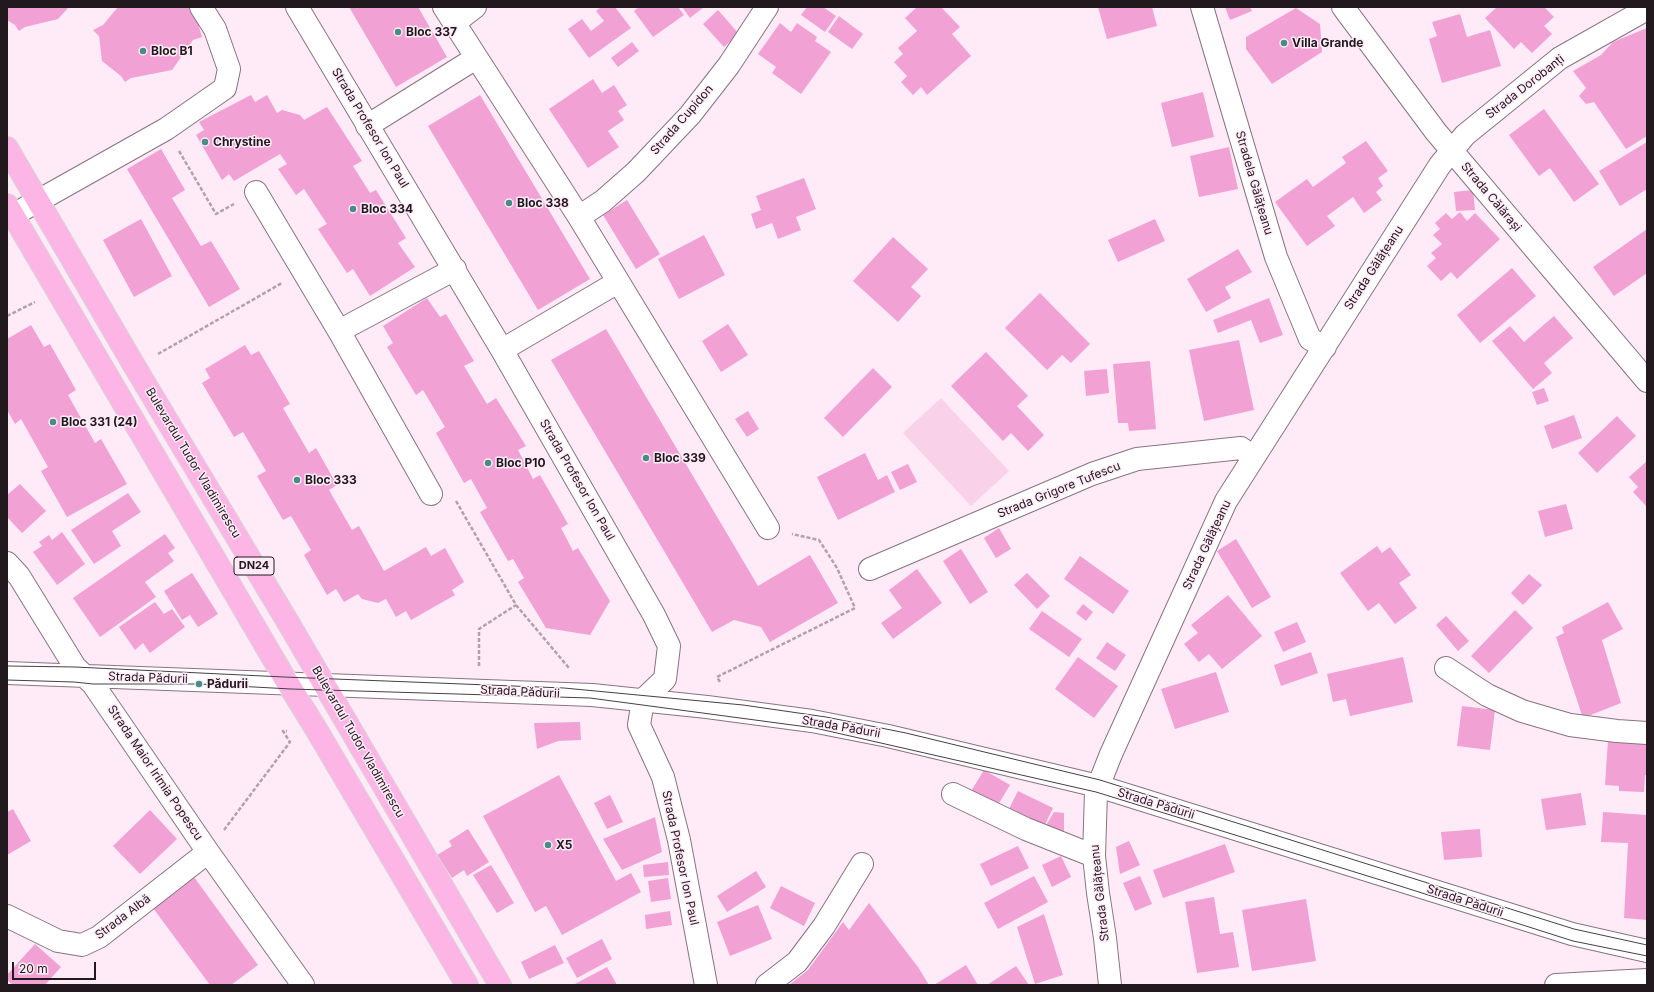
<!DOCTYPE html>
<html>
<head>
<meta charset="utf-8">
<style>
	body { margin:0 }
	#map { position:relative; width:1654px; height:992px; overflow:hidden; background:#ffebf7; font-family:Inter,sans-serif }
	canvas { display:block }
	.frame { position:absolute; inset:0; border:8px solid #22191e; pointer-events:none }
	.scale { position:absolute; left:12px; top:962px; width:84px; height:18px; box-sizing:border-box; border:2px solid #22191e; border-top:0; padding-left:5px; font-size:12px; line-height:14px; white-space:nowrap; color:#22191e; -webkit-text-stroke:3px #ffebf7; paint-order:stroke }
</style>
</head>
<body>
<div id="map">
<canvas width="1654" height="992"></canvas>
<div class="frame"></div>
<div class="scale">20 m</div>
</div>
<script>
const ctx = document.querySelector('canvas').getContext('2d');
ctx.lineJoin = 'round';
function paint(path, color) {
  ctx.fillStyle = color;
  ctx.fill(path, 'evenodd');
}
function shape(rows) {
  const path = new Path2D();
  for (const r of rows) {
    path.moveTo(r[0], r[1]);
    for (let i = 2; i < r.length; i += 2) path.lineTo(r[i], r[i + 1]);
  }
  return path;
}
function strokePath(path, color, width, dash) {
  ctx.strokeStyle = color;
  ctx.lineWidth = width;
  ctx.lineCap = dash ? 'butt' : 'round';
  ctx.setLineDash(dash || []);
  ctx.stroke(path);
}
function drawText(font, color, halo, rows, align = 'center') {
  ctx.font = font + ' Inter,sans-serif';
  ctx.lineWidth = 3;
  ctx.setLineDash([]);
  ctx.textBaseline = 'middle';
  ctx.strokeStyle = halo;
  ctx.fillStyle = color;
  for (const [text, x, y, turn = 0] of rows) {
    ctx.save();
    ctx.translate(x, y);
    ctx.rotate((+turn || 0) * Math.PI / 180);
    ctx.textAlign = isNaN(turn) ? turn : align;
    if (halo) ctx.strokeText(text, 0, 0);
    ctx.fillText(text, 0, 0);
    ctx.restore();
  }
}
paint(shape([
	[941,398,1009,471,971,506,903,433]
]), '#f9d1e9');
paint(shape([
	[7,7,69,7,58,19,25,27,19,31,15,25,7,20],
	[118,7,194,7,198,9,199,27,202,37,193,40,172,70,131,78,125,82,121,76,102,61,99,36,93,30,103,25],
	[349,7,418,7,447,57,396,87],
	[601,7,615,7,631,28,589,58,568,29,582,19,591,31,604,21,596,11],
	[639,7,678,7,684,15,653,37,634,11],
	[682,7,704,7,690,18],
	[807,7,823,7,836,16,825,32,801,15],
	[917,7,941,7,960,27,952,34,971,56,927,95,921,87,913,95,901,82,907,76,894,62,903,54,898,48,917,31,905,18],
	[1098,7,1152,7,1157,26,1107,39],
	[1225,7,1250,7,1252,11,1230,20],
	[1497,7,1544,7,1554,17,1544,26,1552,34,1532,53,1521,42,1514,49,1485,18],
	[1296,8,1320,24,1322,52,1272,84,1246,49,1246,37],
	[718,10,739,34,724,47,703,24],
	[1460,14,1467,37,1490,30,1501,66,1442,83,1429,39,1437,36,1432,22],
	[839,16,863,34,852,49,828,32],
	[780,23,791,32,797,23,817,37,815,41,831,52,801,94,772,73,776,67,758,54],
	[1647,28,1647,136,1626,149,1594,102,1586,104,1579,96,1586,88,1573,71,1601,55,1613,42],
	[632,42,639,51,618,67,611,58],
	[593,79,602,93,614,85,627,105,618,111,624,120,608,131,619,147,588,168,549,109],
	[1203,92,1214,137,1172,147,1161,103],
	[251,95,255,102,267,95,277,113,282,110,300,115,304,120,327,107,362,161,353,166,370,193,376,190,406,238,398,243,415,267,370,296,353,269,347,273,318,229,327,224,304,189,296,195,278,169,287,164,280,154,234,181,229,174,222,180,196,135,204,130,199,122],
	[480,95,590,279,538,310,428,126],
	[1544,109,1599,184,1574,202,1550,168,1539,176,1509,135],
	[1366,141,1388,171,1378,178,1383,186,1376,192,1382,200,1364,213,1353,197,1327,216,1335,226,1307,246,1275,202,1307,179,1313,187,1346,163,1342,157],
	[1647,142,1647,189,1620,206,1599,171],
	[1229,147,1238,189,1199,197,1190,156],
	[161,149,185,190,172,198,201,246,211,241,240,289,209,307,127,169],
	[804,178,816,209,796,217,801,230,778,239,772,223,756,229,751,214,761,210,756,196],
	[1473,190,1475,210,1456,211,1454,192],
	[627,200,660,254,636,269,603,215],
	[1460,212,1467,221,1475,213,1500,239,1457,279,1451,272,1441,281,1427,266,1436,258,1431,253,1442,244,1433,235,1440,229,1435,223,1446,213,1452,219],
	[141,219,172,276,134,297,103,240],
	[1155,219,1165,241,1118,262,1108,240],
	[1647,229,1647,273,1614,296,1593,267],
	[704,235,725,275,679,299,658,259],
	[893,237,928,269,911,287,921,296,898,322,853,281],
	[1238,249,1252,272,1225,287,1231,298,1206,312,1187,279],
	[1512,268,1536,296,1480,343,1457,315],
	[1040,293,1090,344,1071,363,1062,355,1047,370,1005,328],
	[427,298,440,317,446,314,474,361,464,366,487,404,496,398,526,446,518,450,533,479,540,475,568,524,561,528,573,551,578,548,610,601,590,635,546,628,518,582,524,578,513,559,508,561,480,512,487,508,471,479,464,483,436,433,445,427,423,390,416,395,387,347,393,343,383,326],
	[1269,298,1283,335,1260,343,1251,320,1218,333,1213,320],
	[1554,316,1573,338,1544,363,1552,373,1533,389,1492,341,1510,326,1524,342],
	[728,324,748,355,721,372,702,341],
	[31,325,44,347,50,344,76,390,68,395,95,443,101,439,127,484,67,517,41,471,48,467,21,419,15,424,7,410,7,339],
	[606,329,758,586,810,555,838,603,770,642,761,627,734,620,712,632,551,360],
	[1239,340,1254,410,1204,421,1189,350],
	[245,345,251,355,259,351,290,404,283,408,309,453,316,448,337,485,329,490,352,530,359,526,384,571,426,547,431,556,445,548,464,582,452,590,455,595,411,620,406,611,396,617,386,599,378,603,362,599,358,594,344,602,336,589,327,595,304,555,311,550,291,516,283,520,257,476,266,471,243,432,234,437,202,383,210,378,205,369],
	[986,352,1028,396,1017,406,1044,435,1028,451,1011,433,1003,441,951,386],
	[1150,361,1156,429,1129,431,1128,423,1118,423,1113,364],
	[873,368,892,387,843,437,824,418],
	[1107,369,1109,393,1086,396,1084,371],
	[1544,388,1549,401,1537,405,1532,392],
	[748,411,759,429,747,437,735,419],
	[1574,415,1582,438,1552,449,1544,426],
	[1617,416,1636,436,1597,473,1578,453],
	[865,453,878,480,887,475,895,492,838,520,817,477],
	[1647,461,1647,507,1633,492,1638,487,1629,477],
	[908,464,917,482,900,490,891,472],
	[20,484,46,511,22,533,7,517,7,495],
	[128,493,141,512,112,531,121,546,94,564,71,530],
	[1566,504,1573,529,1545,537,1538,511],
	[999,528,1011,549,996,558,984,538],
	[62,532,85,564,57,585,33,552,42,546,39,542,49,535,52,540],
	[165,534,175,548,168,553,174,561,145,582,156,597,100,637,73,598],
	[1236,539,1271,597,1252,608,1217,551],
	[1377,546,1382,553,1390,547,1411,575,1399,583,1417,608,1395,624,1379,603,1368,611,1340,573],
	[961,549,988,592,970,604,943,561],
	[1080,556,1129,591,1113,614,1064,579],
	[917,569,942,603,893,639,881,623,902,608,889,590],
	[192,573,218,614,198,627,190,615,182,620,164,591],
	[1027,573,1050,596,1037,609,1014,585],
	[1529,574,1542,585,1523,605,1511,593],
	[1228,595,1262,636,1222,669,1209,654,1199,662,1184,644,1198,633,1191,625],
	[155,602,164,614,172,609,185,627,150,653,143,643,135,650,119,627],
	[1608,602,1623,629,1602,640,1621,703,1583,718,1556,637,1564,633,1562,627],
	[1083,604,1093,612,1086,621,1076,613],
	[1515,610,1533,628,1489,673,1471,656],
	[1042,611,1082,639,1069,657,1029,629],
	[1446,616,1469,641,1458,651,1436,625],
	[1297,622,1306,642,1283,652,1274,632],
	[1107,642,1126,655,1115,671,1096,658],
	[1311,652,1318,673,1281,686,1274,665],
	[1078,657,1118,686,1094,718,1055,689],
	[1403,657,1413,702,1350,716,1346,699,1333,702,1327,674],
	[1216,672,1229,712,1175,729,1161,689],
	[1462,706,1495,710,1490,750,1457,746],
	[580,722,581,740,558,741,537,749,534,723],
	[1608,740,1646,744,1647,775,1645,775,1644,792,1619,791,1619,786,1605,785],
	[984,770,1010,785,996,808,970,793],
	[559,775,616,881,631,873,641,892,562,935,546,906,535,912,483,816],
	[1018,791,1053,808,1042,831,1007,813],
	[1581,793,1586,825,1546,830,1541,799],
	[610,795,623,822,607,829,594,803],
	[13,809,31,841,7,855,7,812],
	[150,810,177,839,140,874,113,846],
	[1054,812,1064,813,1064,839,1040,835],
	[1603,812,1647,815,1647,920,1624,918,1628,843,1601,842],
	[655,817,662,852,622,870,603,839],
	[468,829,489,862,467,876,464,870,452,878,437,855,452,846,449,841],
	[1480,829,1482,857,1444,860,1441,832],
	[1129,841,1140,865,1120,874,1116,847],
	[1225,844,1235,872,1163,898,1153,870],
	[1018,846,1029,868,991,886,980,864],
	[1061,856,1071,877,1052,887,1042,865],
	[668,862,669,875,644,877,643,865],
	[491,865,514,903,497,913,473,875],
	[756,871,766,887,727,912,717,896],
	[1034,876,1048,902,998,929,984,903],
	[1140,876,1152,904,1135,911,1123,883],
	[194,877,258,965,231,985,210,985,153,908],
	[668,878,671,899,651,902,648,881],
	[781,886,815,903,804,926,770,908],
	[1214,897,1220,934,1233,932,1239,967,1197,973,1185,902],
	[1306,899,1316,961,1252,971,1242,910],
	[869,903,918,967,929,985,789,985,808,970,843,922,849,930],
	[758,905,772,939,730,956,717,922],
	[670,911,672,925,646,929,645,915],
	[1044,914,1063,975,1035,984,1017,927],
	[602,939,612,959,577,978,566,958],
	[35,944,61,967,45,985,13,985,7,980,7,975],
	[555,945,564,963,529,979,521,962],
	[966,965,978,985,934,985],
	[1016,966,1029,985,987,985],
	[607,967,617,985,573,985]
]), '#f1a1d4');
const minor = shape([
	[297,7,502,350,654,615,669,646,665,679,643,700,639,725,663,777,679,840,706,985],
	[444,7,579,217,768,528],
	[1202,7,1276,257,1310,339,1325,347],
	[1343,7,1436,132,1647,381],
	[454,23,475,7],
	[367,126,476,58],
	[256,192,339,331],
	[13,215,166,129,225,88,229,69,215,29,201,7],
	[579,217,603,201,636,172,690,115,729,65,767,7],
	[502,350,618,282],
	[431,494,339,331,455,269],
	[7,563,19,576,75,667,93,684,208,852,303,985],
	[870,569,1092,474,1137,459,1241,448,1253,457],
	[1446,668,1487,695,1522,711,1570,725,1617,731,1647,733],
	[7,673,592,695,707,707,812,721,888,736,1098,786,1572,934,1647,951],
	[953,794,1026,829,1094,856],
	[7,916,58,941,82,945,99,937,208,852],
	[767,985,797,962,824,926,862,864],
	[1110,985,1105,938,1098,893,1094,856,1096,792,1111,754,1226,501,1440,165,1465,135,1560,58,1647,9],
	[1556,985,1647,980]
]);
const major = shape([
	[7,148,135,367,289,624,500,985],
	[7,205,284,677,316,729,467,985]
]);
strokePath(minor, '#897380', 24);
strokePath(major, '#d7d6d6', 24);
strokePath(shape([
	[179,151,216,214,234,204],
	[7,316,35,302],
	[158,354,282,283],
	[456,501,516,605,569,668],
	[479,666,479,629,516,605],
	[720,682,717,677,855,608,837,568,819,540,792,534],
	[224,830,290,742,283,731,287,731]
]), '#b1a1aa', 2.5, [4, 2]);
strokePath(minor, '#fff', 22);
strokePath(major, '#fdb5e6', 22);
strokePath(shape([
	[7,666,75,667,284,677,564,688,743,705,826,717,906,733,1100,780,1574,929,1647,945],
	[7,680,74,682,93,684,199,684,291,689,590,698,815,728,1096,792,1400,886,1573,941,1647,956]
]), '#493e45', 1);
for (const [x, y, r, color] of [
	[398,32,4,"#478d86"],
	[1284,43,4,"#478d86"],
	[143,51,4,"#478d86"],
	[205,142,4,"#478d86"],
	[509,203,4,"#478d86"],
	[353,209,4,"#478d86"],
	[53,422,4,"#478d86"],
	[646,458,4,"#478d86"],
	[488,463,4,"#478d86"],
	[297,480,4,"#478d86"],
	[199,684,4,"#478d86"],
	[548,845,4,"#478d86"]
]) {
  const dot = new Path2D();
  dot.arc(x, y, r, 0, 2 * Math.PI);
  ctx.fillStyle = color;
  ctx.fill(dot);
  strokePath(dot, '#ffebf7', 1.5);
}
for (const [x, y, w] of [
	[254,566,40]
]) {
  const box = new Path2D();
  box.roundRect(x - w / 2, y - 9, w, 18, 3);
  ctx.fillStyle = '#ffebf7';
  ctx.fill(box);
  strokePath(box, '#22191e', 1);
}
drawText('bold 11px', '#22191e', null, [
	["DN24",254,566]
]);
drawText('bold 12px', '#22191e', '#ffebf7', [
	["Bloc 337",406,32],
	["Villa Grande",1292,43],
	["Bloc B1",151,51],
	["Chrystine",213,142],
	["Bloc 338",517,203],
	["Bloc 334",361,209],
	["Bloc 331 (24)",61,422],
	["Bloc 339",654,458],
	["Bloc P10",496,463],
	["Bloc 333",305,480],
	["Pădurii",207,684],
	["X5",556,845]
], 'left');
drawText('12px', '#22191e', '#ffebf7', [
	["Strada Dorobanți",1525,87,-38],
	["Strada Cupidon",682,120,-49],
	["Strada Profesor Ion Paul",370,128,59],
	["Stradela Gălățeanu",1254,183,74],
	["Strada Călărași",1491,197,50],
	["Strada Gălățeanu",1374,268,-57],
	["Bulevardul Tudor Vladimirescu",193,463,59],
	["Strada Profesor Ion Paul",577,480,60],
	["Strada Grigore Tufescu",1059,490,-22],
	["Strada Gălățeanu",1207,545,-65],
	["Strada Pădurii",148,678,2],
	["Strada Pădurii",520,692,3],
	["Strada Pădurii",841,727,10],
	["Bulevardul Tudor Vladimirescu",358,742,60],
	["Strada Maior Irimia Popescu",155,773,56],
	["Strada Pădurii",1156,804,17],
	["Strada Profesor Ion Paul",680,858,78],
	["Strada Gălățeanu",1100,893,-96],
	["Strada Pădurii",1465,901,18],
	["Strada Albă",123,917,-37]
]);
</script>
</body>
</html>
